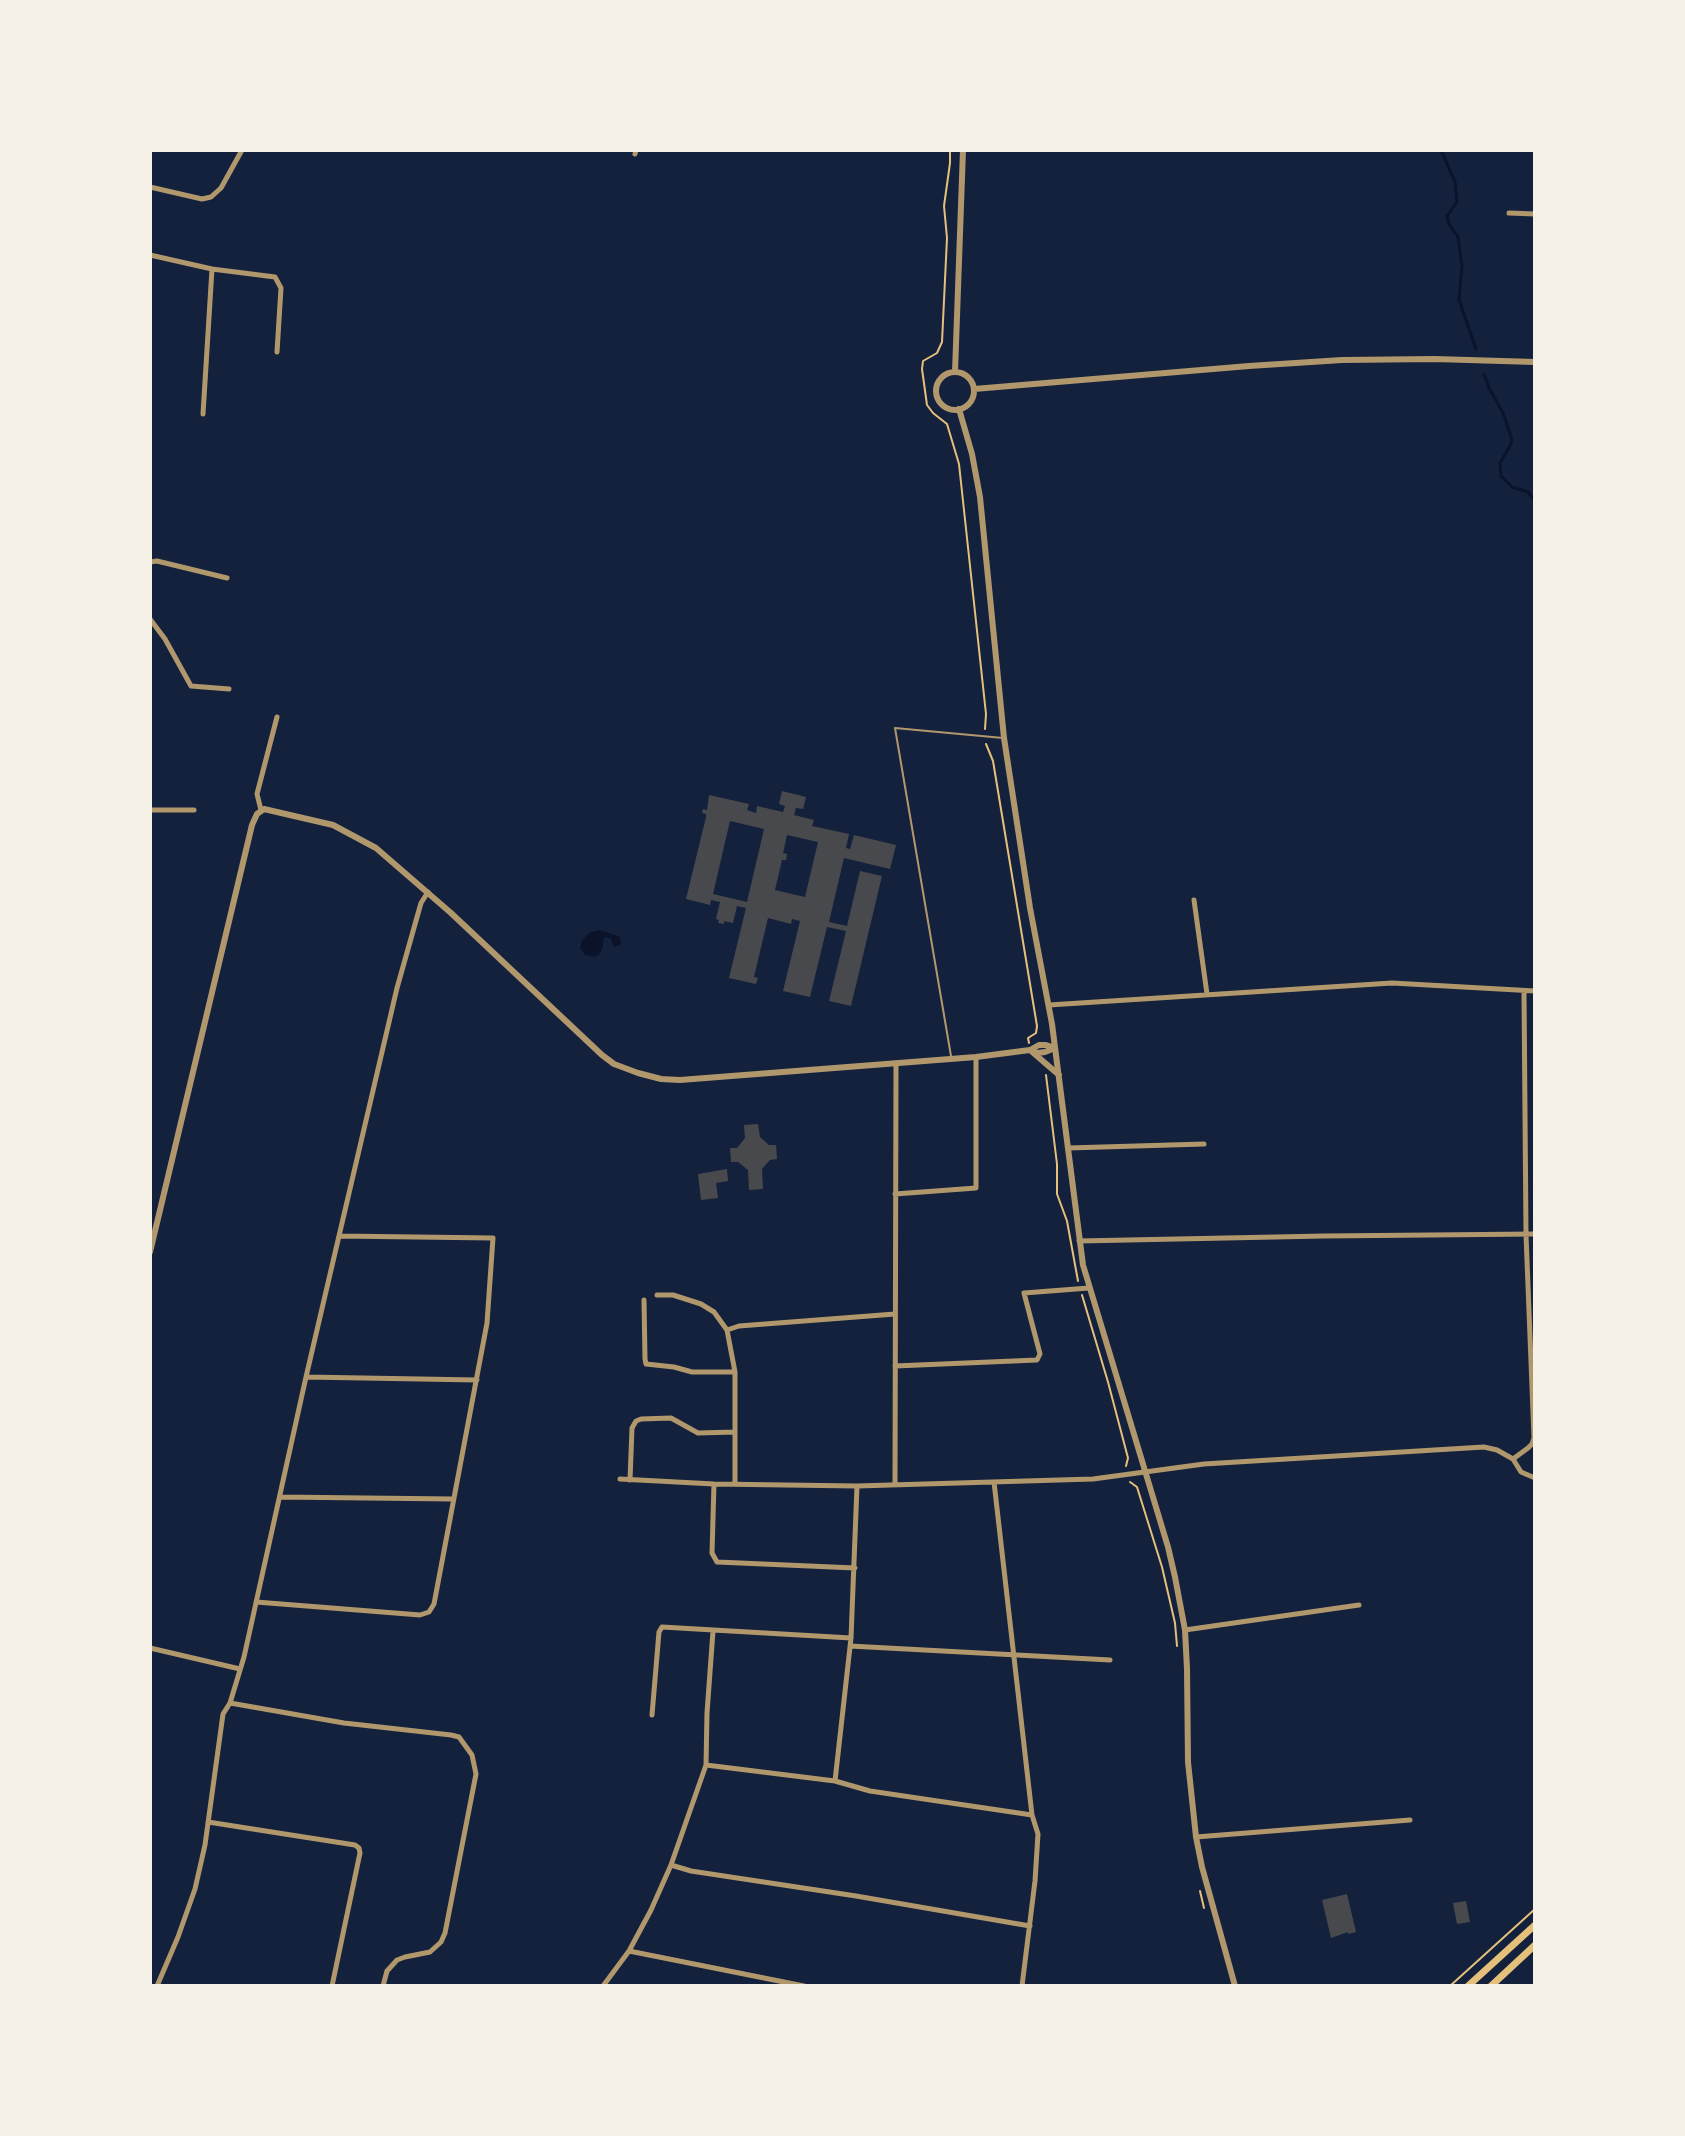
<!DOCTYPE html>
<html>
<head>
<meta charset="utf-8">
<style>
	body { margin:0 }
	#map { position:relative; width:1685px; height:2136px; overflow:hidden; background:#14213d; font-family:Helvetica,sans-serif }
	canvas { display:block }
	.frame { position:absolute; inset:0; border:152px solid #f6f1e7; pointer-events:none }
</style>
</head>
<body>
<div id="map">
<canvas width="1685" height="2136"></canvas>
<div class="frame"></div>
</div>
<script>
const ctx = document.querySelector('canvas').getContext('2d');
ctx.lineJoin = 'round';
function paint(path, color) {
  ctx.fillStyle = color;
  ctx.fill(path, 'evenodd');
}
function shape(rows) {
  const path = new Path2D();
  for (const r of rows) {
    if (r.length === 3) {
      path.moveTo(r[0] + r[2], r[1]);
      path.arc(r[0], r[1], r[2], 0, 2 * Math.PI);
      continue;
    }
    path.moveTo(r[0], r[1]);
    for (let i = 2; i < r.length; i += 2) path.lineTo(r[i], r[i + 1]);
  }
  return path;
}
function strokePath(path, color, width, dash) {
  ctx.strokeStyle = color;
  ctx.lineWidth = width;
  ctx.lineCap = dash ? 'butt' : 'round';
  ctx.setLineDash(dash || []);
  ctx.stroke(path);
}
paint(shape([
	[600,930,620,937,621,944,614,947,611,939,606,937,603,939,603,947,599,955,594,957,585,955,580,948,582,940,589,933]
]), '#0b132b');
strokePath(shape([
	[1441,150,1455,182,1457,202,1447,216,1449,224,1458,237,1462,266,1459,300,1476,349],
	[1484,374,1489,388,1504,415,1512,440,1510,446,1500,463,1501,476,1512,487,1528,492,1535,501]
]), '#0b132b', 3);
paint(shape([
	[782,791,806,797,803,809,796,808,794,815,814,820,812,826,849,834,846,848,850,849,854,835,896,845,890,869,844,858,829,922,847,926,860,871,882,876,851,1006,829,1001,846,931,827,927,810,997,783,991,800,921,792,919,791,924,768,918,754,977,758,978,756,984,729,978,746,908,737,906,733,923,724,921,724,924,718,923,719,920,716,919,720,902,711,900,710,905,686,899,706,817,706,814,702,813,703,809,707,810,709,795,749,804,747,810,756,813,757,806,783,812,785,806,779,804],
	[730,821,764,829,747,902,713,894],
	[787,835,818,842,805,897,775,890,782,860,786,860,787,854,783,853],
	[758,1124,760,1137,769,1145,776,1145,777,1159,770,1160,762,1169,763,1189,749,1190,748,1170,738,1162,731,1162,730,1148,737,1148,745,1138,744,1125],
	[727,1169,728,1181,716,1183,718,1198,701,1200,698,1174],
	[1347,1894,1356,1932,1348,1934,1348,1932,1331,1938,1322,1900],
	[1466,1901,1470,1922,1457,1924,1453,1903]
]), '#48494c');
strokePath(shape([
	[950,150,950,163,944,206,947,238,942,342,937,353,923,361,922,369,927,405,933,413,947,424,959,464,986,714,985,729],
	[986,744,993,761,1037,1026,1036,1033,1028,1038,1029,1043],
	[1046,1075,1057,1164,1057,1194,1067,1221,1078,1281],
	[1082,1295,1108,1382,1128,1458,1126,1466],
	[1130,1482,1137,1487,1162,1567,1175,1623,1177,1646],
	[1200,1891,1204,1908],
	[1450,1986,1535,1909]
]), '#e5c07b', 2);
strokePath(shape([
	[951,1056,895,728,1003,738]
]), '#b1986c', 2);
strokePath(shape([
	[635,154,636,150],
	[150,187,202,199,211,197,221,188,242,150],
	[1509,213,1535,214],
	[150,255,212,269,275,277,281,288,277,352],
	[203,414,212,269],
	[150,562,157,561,227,578],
	[150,619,165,639,191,686,229,689],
	[150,810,194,810],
	[261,810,257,794,277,717],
	[1194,900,1207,994],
	[1049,1005,1392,983,1535,991],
	[1068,1148,1204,1144],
	[895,1194,976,1188,976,1057],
	[1079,1241,1324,1236,1535,1234],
	[657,1295,673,1295,701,1304,714,1312,727,1330,735,1372,735,1484],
	[644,1300,645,1359,646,1364,674,1367,692,1372,735,1372],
	[727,1330,739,1326,895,1314],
	[895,1366,1037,1360,1040,1354,1024,1293,1089,1288],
	[306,1377,477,1380],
	[1513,1459,1528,1448,1532,1444,1534,1438,1526,1235,1524,991],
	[620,1479,714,1484,857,1486,1093,1479,1204,1464,1484,1447,1497,1450,1513,1459,1521,1472,1535,1478],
	[630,1480,632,1428,636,1421,641,1419,671,1418,698,1433,735,1432],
	[994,1482,1032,1815,1038,1834,1035,1881,1022,1986],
	[714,1484,712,1553,717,1562,855,1568],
	[895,1484,896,1063],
	[280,1497,453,1499],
	[256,1602,420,1615,429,1612,434,1604,487,1323,493,1238,339,1236],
	[1185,1630,1359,1605],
	[850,1646,1110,1660],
	[150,1648,240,1669],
	[230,1703,344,1723,451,1735,459,1737,472,1755,476,1774,445,1933,441,1942,430,1952,405,1957,397,1960,387,1971,383,1986],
	[652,1715,659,1632,662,1627,851,1638],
	[706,1765,835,1781,870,1791,1032,1815],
	[835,1781,851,1638,857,1486],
	[208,1822,355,1845,359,1848,360,1853,332,1986],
	[1196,1837,1410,1820],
	[671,1865,691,1871,856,1896,1030,1926],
	[629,1951,804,1986],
	[157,1986,178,1937,195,1889,205,1845,223,1714,230,1703,244,1657,306,1377,397,988,421,903,428,892],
	[603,1986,629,1951,651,1910,671,1865,706,1765,707,1713,713,1631]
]), '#b1986c', 5);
strokePath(shape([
	[955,372,963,150],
	[955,391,19],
	[974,389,1249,366,1342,360,1435,359,1535,362],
	[959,409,972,454,980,497,1004,738,1030,908,1052,1024,1083,1265,1168,1547,1175,1577,1185,1630,1187,1669,1188,1762,1196,1837,1202,1867,1235,1986],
	[1030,1050,1059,1075],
	[1032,1051,1037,1053,1045,1052,1055,1048],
	[150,1252,252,825,257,814,264,809,333,825,376,848,451,913,602,1055,614,1064,638,1073,661,1079,680,1080,976,1057,1030,1050,1039,1045,1046,1045,1055,1048]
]), '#b1986c', 6);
strokePath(shape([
	[1468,1986,1535,1925],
	[1491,1986,1535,1945]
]), '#e5c07b', 7);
</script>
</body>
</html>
